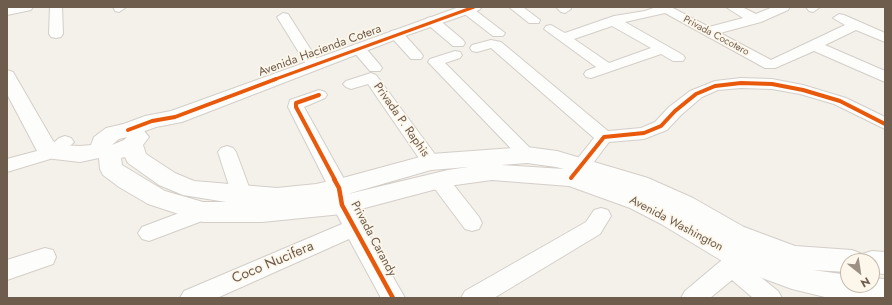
<!DOCTYPE html>
<html>
<head>
<meta charset="utf-8">
<style>
	body { margin:0 }
	#map { position:relative; width:892px; height:305px; overflow:hidden; background:#f4f1ea; font-family:Jost,sans-serif }
	canvas { display:block }
	.frame { position:absolute; inset:0; border:8px solid #6e5c4d; pointer-events:none }
	.north { position:absolute; left:840px; top:253px; width:40px; height:40px; box-sizing:border-box; background:#fcf7ea; border:1px solid #c3b9ab; border-radius:50%; rotate:150deg; font-size:11px; font-weight:700; line-height:16px; text-align:center; color:#6e5c4d }
	.north::after { content:''; display:block; margin:auto; width:14px; height:18px; background:#9d9084; clip-path:polygon(50% 0,100% 100%,50% 72%,0 100%) }
</style>
</head>
<body>
<div id="map">
<canvas width="892" height="305"></canvas>
<div class="frame"></div>
<div class="north">N</div>
</div>
<script>
const ctx = document.querySelector('canvas').getContext('2d');
ctx.lineJoin = 'round';
function shape(rows) {
  const path = new Path2D();
  for (const r of rows) {
    path.moveTo(r[0], r[1]);
    for (let i = 2; i < r.length; i += 2) path.lineTo(r[i], r[i + 1]);
  }
  return path;
}
function strokePath(path, color, width, dash) {
  ctx.strokeStyle = color;
  ctx.lineWidth = width;
  ctx.lineCap = dash ? 'butt' : 'round';
  ctx.setLineDash(dash || []);
  ctx.stroke(path);
}
function paint(path, color) {
  ctx.fillStyle = color;
  ctx.fill(path, 'evenodd');
}
function drawText(font, color, halo, rows, align = 'center') {
  ctx.font = font + ' Jost,sans-serif';
  ctx.lineWidth = 3.5;
  ctx.setLineDash([]);
  ctx.textBaseline = 'middle';
  ctx.strokeStyle = halo;
  ctx.fillStyle = color;
  for (const [text, x, y, turn = 0] of rows) {
    ctx.save();
    ctx.translate(x, y);
    ctx.rotate((+turn || 0) * Math.PI / 180);
    ctx.textAlign = isNaN(turn) ? turn : align;
    if (halo) ctx.strokeText(text, 0, 0);
    ctx.fillText(text, 0, 0);
    ctx.restore();
  }
}
const minor = shape([
	[7,7,33,7,31,10,7,15,7,7],
	[50,7,62,7,63,34,61,37,56,38,51,37,49,34,50,7],
	[113,7,125,7,125,8,119,12,115,11,113,7],
	[461,7,471,7,505,33,503,36,493,36,462,12,460,9,461,7],
	[509,7,523,7,540,20,539,23,529,23,509,7],
	[556,7,570,7,571,9,565,13,561,12,556,7],
	[656,7,671,7,709,27,743,18,726,7,742,7,756,14,773,7,790,7,788,10,761,22,720,33,771,60,845,25,833,18,839,14,844,15,885,33,885,42,856,30,825,45,885,71,885,82,814,51,775,68,765,68,665,13,625,22,683,55,685,58,683,61,673,61,661,54,591,78,586,77,584,74,586,71,596,67,544,29,546,26,551,25,565,33,614,16,645,11,656,7],
	[612,26,651,48,609,63,574,39,612,26],
	[806,7,819,7,819,8,813,12,809,11,806,7],
	[283,13,288,14,320,64,318,67,313,68,308,67,306,64,277,17,283,13],
	[432,17,437,18,463,40,465,43,463,46,453,46,427,24,426,21,427,18,432,17],
	[396,30,401,31,421,53,423,56,421,59,411,59,391,37,389,34,391,31,396,30],
	[491,40,501,42,608,131,641,128,655,122,669,107,690,91,715,81,741,78,772,79,803,85,846,98,885,117,885,129,834,104,800,94,772,89,741,88,718,90,702,97,681,115,667,130,644,139,609,142,578,183,571,185,564,183,562,178,594,138,491,48,477,52,472,51,470,48,472,45,491,40],
	[358,44,363,45,380,65,382,68,380,71,370,71,353,51,351,48,353,45,358,44],
	[455,51,460,52,462,55,460,58,445,63,533,151,536,155,533,159,527,161,521,159,428,62,430,59,455,51],
	[371,73,376,75,437,157,440,162,437,167,431,168,425,167,368,84,351,89,346,87,343,84,346,81,371,73],
	[319,90,325,92,327,95,325,98,304,107,349,188,352,205,405,298,381,298,349,239,217,298,180,298,184,291,342,224,332,205,329,188,288,107,290,100,319,90],
	[65,136,71,138,74,142,60,156,7,172,7,159,48,148,59,138,65,136],
	[227,146,233,148,236,152,252,195,249,200,242,202,235,200,232,195,218,152,221,148,227,146],
	[439,173,446,175,479,217,482,223,479,229,472,231,465,229,432,185,429,180,432,175,439,173],
	[203,204,210,206,213,212,210,218,149,241,142,239,138,233,142,227,203,204],
	[601,208,608,210,611,216,600,234,494,298,461,298,465,291,586,222,594,210,601,208],
	[45,248,53,250,56,257,53,264,7,280,7,260,45,248],
	[742,250,750,252,753,259,748,267,778,291,782,298,753,298,732,280,710,298,681,298,685,291,723,259,742,250]
]);
const tertiary = shape([
	[459,7,482,7,479,10,402,37,182,122,156,127,128,137,121,135,118,130,121,125,145,116,171,111,459,7]
]);
const secondary = shape([
	[7,70,13,72,53,141,59,145,80,146,91,145,94,137,106,128,128,123,133,124,140,126,149,137,143,145,146,154,175,173,194,181,277,188,316,184,339,179,431,154,527,147,557,151,648,178,693,198,744,227,795,246,852,250,862,254,872,251,885,252,885,274,872,273,872,261,848,261,848,272,813,270,848,275,848,285,872,285,872,278,885,279,885,298,829,298,792,289,732,267,661,224,630,208,569,186,492,180,448,186,342,214,262,222,203,222,148,204,119,187,103,175,100,169,99,158,80,162,54,159,46,157,37,151,7,94,7,70],
	[127,137,124,140,112,145,119,139,127,137],
	[121,158,125,157,128,163,159,185,183,195,226,202,203,202,165,191,122,165,121,158],
	[527,163,556,167,564,169,501,165,527,163],
	[468,167,448,170,344,195,431,170,468,167]
]);
strokePath(minor, '#d3cec8', 2);
strokePath(tertiary, '#d3cec8', 2);
strokePath(secondary, '#d4cec8', 2);
paint(minor, '#fdfdfc');
paint(tertiary, '#fdfdfc');
paint(secondary, '#fdfdfc');
strokePath(shape([
	[273,80,474,7]
]), '#e8590c', 3);
strokePath(shape([
	[319,95,296,103,296,107,335,180],
	[128,130,152,121,175,117,276,79],
	[571,178,604,137,644,133,661,126,675,111,696,94,715,86,741,83,772,84,803,90,840,101,885,124]
]), '#e8590c', 4);
strokePath(shape([
	[334,179,339,188,342,205,393,298]
]), '#e8590c', 4.5);
drawText('10px', '#6e5c4d', '#fcf7ea', [
	["Privada Cocotero",716,36,28]
]);
drawText('12px', '#6e5c4d', '#fcf7ea', [
	["Avenida Hacienda Cotera",320,51,-20],
	["Privada P. Raphis",401,120,55],
	["Avenida Washington",676,224,28],
	["Privada Carandy",373,239,62]
]);
drawText('14px', '#6e5c4d', '#fcf7ea', [
	["Coco Nucifera",273,263,-23]
]);
</script>
</body>
</html>
